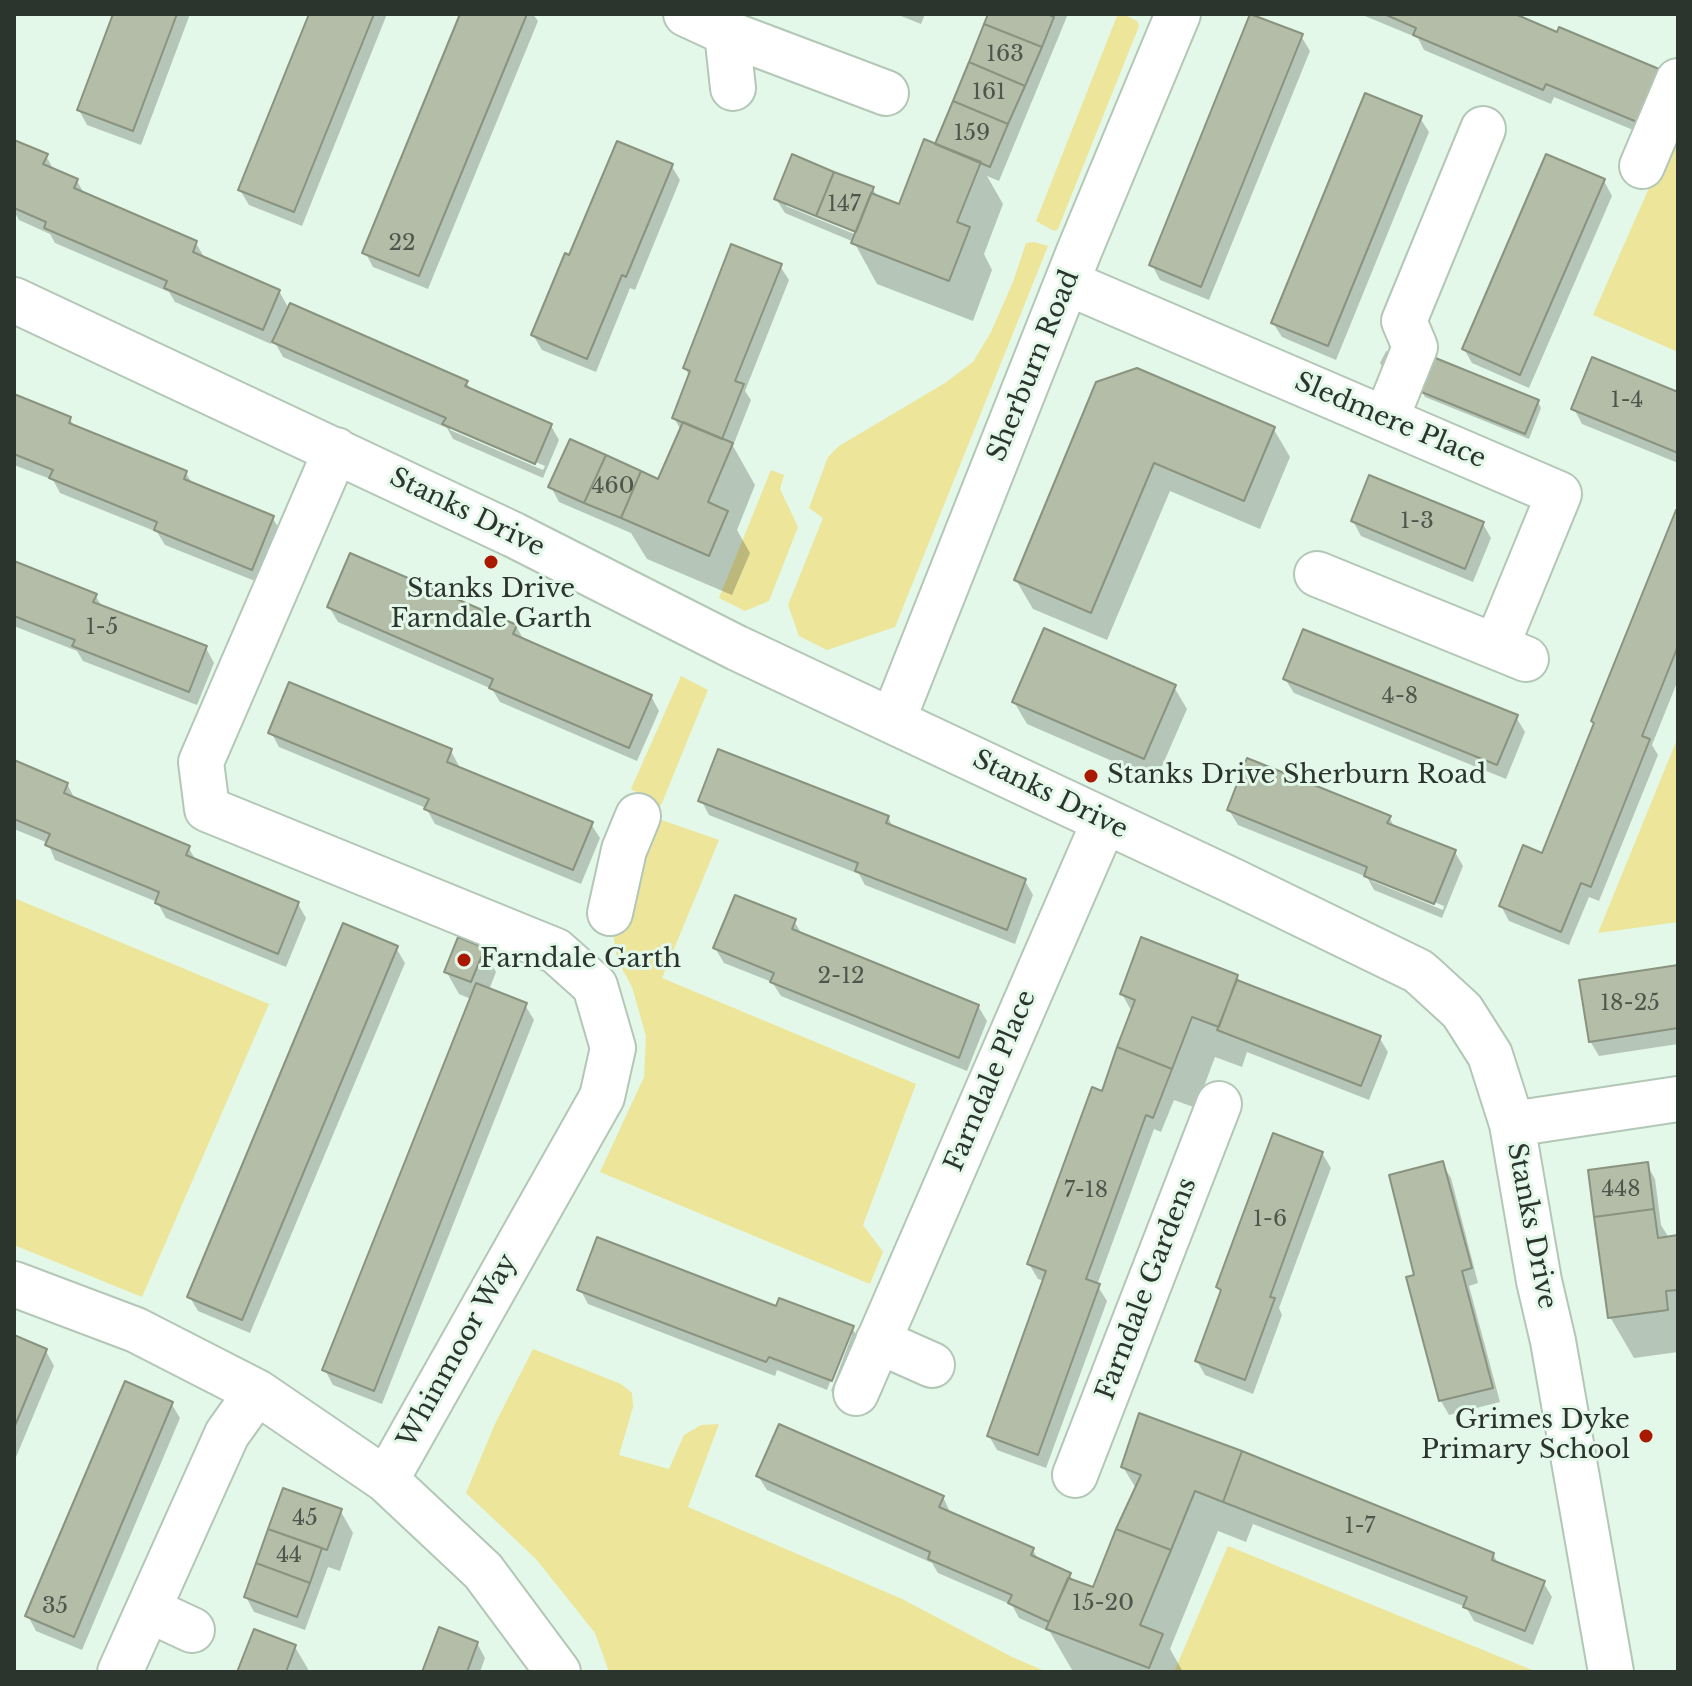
<!DOCTYPE html>
<html>
<head>
<meta charset="utf-8">
<style>
	body { margin:0 }
	#map { position:relative; width:1692px; height:1686px; overflow:hidden; background:#e3f8e8; font-family:"Libre Baskerville",serif }
	canvas { display:block }
	.frame { position:absolute; inset:0; border:16px solid #2c342e; pointer-events:none }
</style>
</head>
<body>
<div id="map">
<canvas width="1692" height="1686"></canvas>
<div class="frame"></div>
</div>
<script>
const ctx = document.querySelector('canvas').getContext('2d');
ctx.lineJoin = 'round';
function paint(path, color) {
  ctx.fillStyle = color;
  ctx.fill(path, 'evenodd');
}
function shape(rows) {
  const path = new Path2D();
  for (const r of rows) {
    path.moveTo(r[0], r[1]);
    for (let i = 2; i < r.length; i += 2) path.lineTo(r[i], r[i + 1]);
  }
  return path;
}
function strokePath(path, color, width, dash) {
  ctx.strokeStyle = color;
  ctx.lineWidth = width;
  ctx.lineCap = dash ? 'butt' : 'round';
  ctx.setLineDash(dash || []);
  ctx.stroke(path);
}
function drawText(font, color, halo, rows, align = 'center') {
  ctx.font = font + ' "Libre Baskerville",serif';
  ctx.lineWidth = 6;
  ctx.setLineDash([]);
  ctx.textBaseline = 'middle';
  ctx.strokeStyle = halo;
  ctx.fillStyle = color;
  for (const [text, x, y, turn = 0] of rows) {
    ctx.save();
    ctx.translate(x, y);
    ctx.rotate((+turn || 0) * Math.PI / 180);
    ctx.textAlign = isNaN(turn) ? turn : align;
    if (halo) ctx.strokeText(text, 0, 0);
    ctx.fillText(text, 0, 0);
    ctx.restore();
  }
}
paint(shape([
	[1123,14,1137,21,1139,26,1058,229,1054,231,1036,221,1117,16],
	[1678,97,1678,352,1593,315,1656,172],
	[1034,242,1048,246,895,627,827,650,799,636,788,605,823,518,809,508,828,457,839,446,945,383,973,362,991,332,1013,282,1026,243],
	[771,470,784,475,780,489,798,527,769,601,745,611,719,598],
	[681,676,708,690,662,803,653,817,719,840,662,978,916,1084,863,1225,883,1252,870,1284,600,1172,644,1077,646,1036,632,987,617,959,610,913,647,798,631,789],
	[1678,737,1678,922,1598,933],
	[14,898,269,1004,142,1297,14,1245],
	[533,1349,621,1384,632,1393,633,1407,619,1455,669,1469,684,1435,701,1425,719,1424,688,1507,902,1599,1012,1657,1047,1672,609,1672,595,1633,536,1559,466,1493,495,1424],
	[1228,1546,1537,1672,1174,1672]
]), '#ece59a');
paint(shape([
	[115,14,190,14,141,145,87,125,79,110],
	[311,14,387,14,302,226,249,205,240,190],
	[462,14,533,14,538,21,428,289,373,267,365,252],
	[896,14,925,14,921,24],
	[989,14,1068,14,999,181,987,176,1003,204,984,254,992,270,973,321,877,284,854,242,785,213,776,199,873,189,878,198,900,206,936,146],
	[786,201,866,234,864,238,786,206],
	[1360,14,1510,14,1658,70,1666,85,1645,135,1554,97,1551,104,1424,50,1418,38],
	[1301,36,1310,51,1209,300,1160,280,1152,265],
	[1420,118,1429,132,1336,360,1282,337,1273,323],
	[14,139,16,143,46,156,55,172,77,181,85,195,196,243,204,257,279,291,289,309,466,382,472,391,551,426,559,440,543,478,453,439,447,428,283,357,273,339,271,344,175,302,169,292,55,243,50,234,19,220,14,211],
	[450,425,545,466,543,470,450,430],
	[671,165,680,180,635,290,630,288,596,372,542,350,533,335,571,258],
	[1604,181,1612,196,1529,388,1472,363,1464,349],
	[780,266,789,280,745,391,751,400,733,446,755,485,737,530,750,553,732,595,647,559,631,533,559,502,551,487,659,481,681,430,674,418,690,377,685,368],
	[1386,351,1399,356,1393,385,1380,363],
	[1098,384,1273,428,1290,457,1260,529,1170,491,1107,640,1033,609,1016,580],
	[1421,390,1538,402,1541,408,1529,439,1425,397],
	[1678,394,1678,463,1582,424,1574,409],
	[14,396,70,419,75,428,186,473,193,485,272,517,281,532,260,583,165,545,157,532,60,493,53,480,14,465],
	[1678,513,1678,680,1652,745,1658,755,1599,901,1589,897,1569,945,1509,921,1501,906,1543,855],
	[1353,521,1483,524,1491,538,1473,582,1361,536],
	[14,563,95,595,103,608,206,648,214,663,197,705,83,661,77,651,14,626],
	[329,607,516,626,525,642,651,696,659,711,637,761,500,702,492,689,338,622],
	[1285,679,1516,717,1525,732,1506,779,1294,693],
	[1174,687,1187,709,1156,780,1027,724,1014,702],
	[271,732,451,751,459,766,458,769,591,824,600,838,581,884,435,824,426,808,279,747],
	[14,762,67,784,75,799,188,847,197,862,298,904,306,918,286,967,166,918,157,902,55,860,48,843,14,829],
	[701,800,888,817,894,829,1025,881,1033,895,1015,944,865,885,859,874,709,815],
	[1229,810,1389,817,1395,828,1455,852,1463,866,1442,918,1374,890,1367,877,1238,825],
	[1372,877,1444,906,1443,910,1372,881],
	[794,921,803,936,978,1006,987,1021,967,1071,781,996,772,982,724,963,715,948],
	[396,948,405,963,250,1333,198,1311,189,1296],
	[483,949,496,972,489,990,525,1005,534,1020,382,1404,333,1385,325,1370,471,999,459,994,446,971],
	[1678,967,1678,1044,1599,1056,1590,1041],
	[1237,976,1241,984,1379,1037,1388,1052,1369,1100,1247,1052,1242,1067,1215,1057,1196,1108,1174,1100,1161,1132,1154,1129,1097,1285,1107,1301,1046,1468,997,1450,989,1436,1045,1281,1038,1279,1029,1264,1103,1094,1132,1012,1122,994],
	[1322,1153,1331,1168,1279,1308,1282,1315,1253,1394,1205,1375,1197,1361,1221,1293,1218,1287],
	[1442,1164,1451,1178,1478,1283,1469,1286,1500,1402,1449,1415,1441,1401,1408,1278,1417,1276],
	[1647,1165,1655,1179,1661,1225,1669,1238,1678,1237,1678,1352,1634,1358,1610,1317],
	[580,1289,777,1308,852,1328,861,1343,840,1395,831,1391,852,1335,848,1335,827,1390,777,1370,775,1376,588,1304],
	[14,1338,46,1351,54,1366,14,1462],
	[171,1403,180,1418,82,1650,36,1631,28,1616],
	[1123,1467,1493,1554,1499,1565,1543,1582,1552,1597,1533,1645,1474,1621,1466,1607,1253,1524,1246,1542,1218,1531,1170,1649,1183,1672,1078,1672,1072,1670,1050,1632,1019,1618,1012,1605,938,1573,932,1563,767,1490,758,1476,943,1497,951,1514,1033,1550,1039,1561,1069,1574,1074,1582,1094,1590,1137,1490],
	[340,1510,353,1533,340,1571,328,1567,305,1630,254,1612,246,1597],
	[477,1643,485,1658,480,1672,424,1672],
	[295,1647,308,1669,307,1672,239,1672]
]), '#0003');
const building = shape([
	[113,14,177,14,133,131,77,110,113,14],
	[309,14,374,14,294,212,238,190,309,14],
	[460,14,527,14,419,276,362,253,460,14],
	[988,14,1047,14,1054,17,1042,47,984,24,988,14],
	[1250,14,1303,34,1201,287,1149,265,1250,14],
	[1384,14,1515,14,1557,32,1559,27,1659,69,1637,122,1546,84,1543,90,1413,35,1416,28,1384,14],
	[984,24,1042,47,1025,86,969,62,984,24],
	[969,62,1025,86,1008,124,953,101,969,62],
	[1365,93,1422,116,1328,346,1271,323,1365,93],
	[953,101,1008,124,990,167,935,144,953,101],
	[924,139,981,162,957,222,970,227,949,281,851,243,871,193,899,204,924,139],
	[14,140,48,154,43,164,78,179,74,188,197,241,193,252,280,290,263,330,164,288,167,281,44,228,46,222,14,208,14,140],
	[617,141,673,164,626,277,622,275,587,359,531,335,565,253,569,255,617,141],
	[792,154,834,172,816,216,774,199,792,154],
	[1546,154,1605,179,1520,375,1462,349,1546,154],
	[834,172,874,187,856,232,816,216,834,172],
	[731,244,782,264,735,381,744,384,722,439,672,418,690,371,683,368,731,244],
	[290,303,468,381,465,386,552,424,535,464,442,424,446,418,272,342,290,303],
	[1433,357,1539,400,1525,434,1419,391,1433,357],
	[1592,357,1678,392,1678,453,1571,409,1592,357],
	[1137,368,1275,427,1244,501,1154,463,1091,613,1014,580,1096,382,1137,368],
	[14,394,71,417,69,423,187,471,184,479,274,516,252,570,154,530,157,522,49,478,53,470,14,454,14,394],
	[683,422,733,443,708,502,728,511,709,556,621,518,641,471,658,479,683,422],
	[570,439,606,455,584,503,548,487,570,439],
	[606,455,641,471,621,518,584,503,606,455],
	[1369,475,1484,522,1465,569,1351,521,1369,475],
	[1676,510,1678,511,1678,646,1642,736,1650,739,1591,887,1581,883,1561,932,1499,906,1523,845,1542,853,1594,723,1591,721,1676,510],
	[350,553,517,625,513,634,652,695,629,748,489,688,493,679,327,607,350,553],
	[14,561,97,594,93,602,207,646,189,692,72,646,75,640,14,616,14,561],
	[1044,628,1176,685,1144,759,1012,702,1044,628],
	[1303,629,1518,715,1497,765,1283,679,1303,629],
	[289,682,452,749,447,762,593,822,573,870,424,809,429,799,268,733,289,682],
	[718,749,889,816,886,823,1026,879,1007,930,855,871,858,863,698,801,718,749],
	[1247,758,1391,816,1387,823,1456,850,1434,904,1364,876,1367,867,1227,810,1247,758],
	[14,760,68,783,64,793,190,846,186,855,299,902,278,954,155,903,159,892,45,845,50,834,14,819,14,760],
	[735,895,796,919,792,929,979,1005,959,1058,770,982,774,973,713,948,735,895],
	[343,923,398,946,242,1320,187,1297,343,923],
	[458,937,485,948,471,982,444,972,458,937],
	[1141,937,1238,975,1219,1027,1192,1017,1172,1069,1117,1047,1135,1000,1120,994,1141,937],
	[1678,965,1678,1028,1589,1042,1579,980,1678,965],
	[1237,980,1381,1036,1361,1086,1217,1030,1237,980],
	[476,983,527,1003,374,1391,322,1370,476,983],
	[1117,1047,1172,1069,1153,1118,1146,1115,1086,1279,1100,1284,1038,1455,987,1436,1046,1271,1027,1264,1092,1087,1102,1091,1117,1047],
	[1273,1133,1323,1152,1270,1297,1275,1298,1245,1380,1195,1361,1221,1290,1216,1287,1273,1133],
	[1443,1161,1472,1268,1462,1271,1493,1388,1439,1401,1406,1277,1414,1275,1389,1175,1443,1161],
	[1648,1162,1654,1209,1594,1217,1588,1170,1648,1162],
	[1654,1209,1658,1238,1678,1235,1678,1290,1666,1291,1668,1310,1608,1318,1594,1217,1654,1209],
	[597,1237,776,1306,779,1298,854,1326,832,1381,769,1357,766,1362,577,1290,597,1237],
	[14,1335,47,1349,14,1428,14,1335],
	[125,1381,173,1402,74,1637,25,1616,125,1381],
	[1139,1413,1242,1451,1223,1502,1195,1491,1171,1550,1116,1529,1141,1475,1121,1467,1139,1413],
	[779,1424,944,1496,939,1507,1034,1548,1031,1555,1071,1573,1049,1622,1008,1603,1012,1595,928,1559,930,1552,756,1476,779,1424],
	[1242,1451,1494,1553,1492,1560,1545,1581,1525,1631,1463,1607,1467,1597,1223,1502,1242,1451],
	[283,1488,342,1509,327,1550,268,1529,283,1488],
	[268,1529,322,1548,310,1583,256,1563,268,1529],
	[1116,1529,1171,1550,1140,1625,1163,1634,1149,1668,1046,1629,1068,1578,1093,1587,1116,1529],
	[256,1563,310,1583,297,1617,244,1597,256,1563],
	[439,1627,478,1642,467,1672,422,1672,439,1627],
	[254,1629,296,1645,286,1672,237,1672,254,1629]
]);
paint(building, '#b3bda8');
strokePath(building, '#89937f', 2);
const street = shape([
	[686,14,727,33,733,88],
	[727,33,886,93],
	[1642,166,1678,81],
	[1068,283,1559,494,1496,647],
	[14,300,514,535,737,648,1233,881,1418,971,1425,977,1462,1011,1490,1055,1512,1124,1539,1281,1553,1341,1611,1672],
	[1386,419,1415,347,1404,321,1483,129],
	[336,450,201,762,207,809,556,951,595,986,613,1048,602,1097,386,1480,483,1571,558,1672],
	[1317,574,1526,659],
	[893,720,1080,249,1178,14],
	[610,913,624,850,638,816],
	[1512,1124,1678,1099],
	[14,1284,136,1330,257,1392,386,1480],
	[878,1341,932,1365],
	[856,1393,1104,822],
	[1075,1475,1219,1104],
	[149,1610,192,1630],
	[120,1672,227,1434,257,1392]
]);
strokePath(street, '#b3c7b7', 48);
strokePath(street, '#fff', 44);
for (const [x, y, r, color] of [
	[491,562,8,"#a91900"],
	[1091,776,8,"#a91900"],
	[464,960,8,"#a91900"],
	[1646,1436,8,"#a91900"]
]) {
  const dot = new Path2D();
  dot.arc(x, y, r, 0, 2 * Math.PI);
  ctx.fillStyle = color;
  ctx.fill(dot);
  strokePath(dot, '#e3f8e8', 3);
}
drawText('22px', '#4e564c', null, [
	["163",1005,55],
	["161",989,93],
	["159",972,134],
	["147",844,205],
	["22",402,244],
	["1-4",1627,401],
	["460",613,487],
	["1-3",1417,522],
	["1-5",102,628],
	["4-8",1400,697],
	["2-12",841,977],
	["18-25",1630,1004],
	["448",1621,1190],
	["7-18",1086,1191],
	["1-6",1270,1220],
	["45",305,1519],
	["1-7",1360,1527],
	["44",289,1556],
	["15-20",1103,1604],
	["35",55,1607]
]);
drawText('26px', '#2c342e', '#e3f8e8', [
	["Sherburn Road",1034,366,-68],
	["Sledmere Place",1390,421,23],
	["Stanks Drive",467,513,26],
	["Stanks Drive",1050,795,26],
	["Farndale Place",991,1081,-67],
	["Stanks Drive",1531,1226,79],
	["Farndale Gardens",1147,1289,-69],
	["Whinmoor Way",458,1351,-61]
]);
drawText('26px', '#2c342e', '#e3f8e8', [
	["Stanks Drive",491,590,"center"],
	["Farndale Garth",491,620,"center"],
	["Stanks Drive Sherburn Road",1107,776],
	["Farndale Garth",480,960],
	["Grimes Dyke",1630,1421,"right"],
	["Primary School",1630,1451,"right"]
], 'left');
</script>
</body>
</html>
